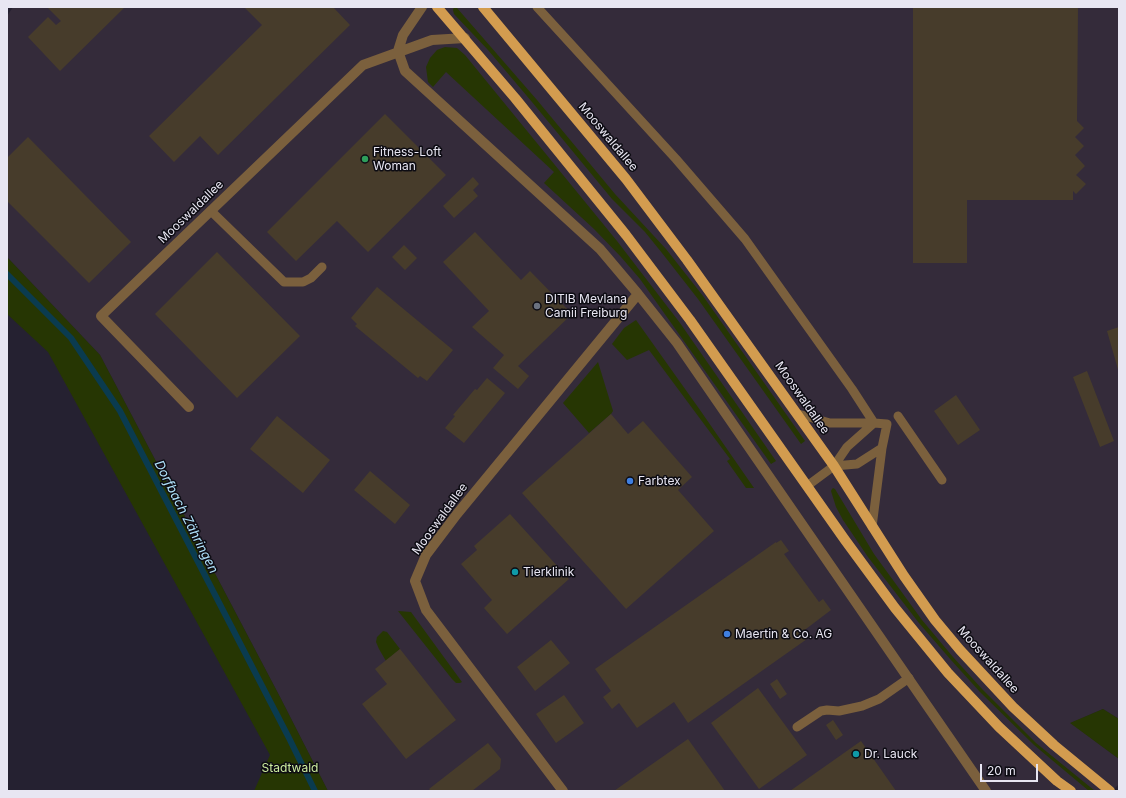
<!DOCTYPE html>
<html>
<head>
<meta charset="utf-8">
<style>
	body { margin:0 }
	#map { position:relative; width:1126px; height:798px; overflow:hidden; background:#252131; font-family:Inter,sans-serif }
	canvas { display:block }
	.frame { position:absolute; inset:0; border:8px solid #e8e6f2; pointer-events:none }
	.scale { position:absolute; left:980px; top:764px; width:58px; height:18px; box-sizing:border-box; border:2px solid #e8e6f2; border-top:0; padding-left:5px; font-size:12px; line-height:14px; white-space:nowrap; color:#e8e6f2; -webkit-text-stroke:3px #0d0c13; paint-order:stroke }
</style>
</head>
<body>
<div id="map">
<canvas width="1126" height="798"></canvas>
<div class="frame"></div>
<div class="scale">20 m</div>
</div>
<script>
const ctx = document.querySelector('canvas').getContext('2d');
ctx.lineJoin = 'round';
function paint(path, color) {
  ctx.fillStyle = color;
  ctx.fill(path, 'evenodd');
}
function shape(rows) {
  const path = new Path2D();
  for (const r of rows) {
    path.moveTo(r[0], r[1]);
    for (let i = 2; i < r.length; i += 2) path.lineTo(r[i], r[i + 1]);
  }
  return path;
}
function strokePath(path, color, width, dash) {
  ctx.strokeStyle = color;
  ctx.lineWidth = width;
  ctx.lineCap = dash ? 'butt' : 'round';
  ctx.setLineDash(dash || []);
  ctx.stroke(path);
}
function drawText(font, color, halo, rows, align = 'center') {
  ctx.font = font + ' Inter,sans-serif';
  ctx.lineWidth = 3;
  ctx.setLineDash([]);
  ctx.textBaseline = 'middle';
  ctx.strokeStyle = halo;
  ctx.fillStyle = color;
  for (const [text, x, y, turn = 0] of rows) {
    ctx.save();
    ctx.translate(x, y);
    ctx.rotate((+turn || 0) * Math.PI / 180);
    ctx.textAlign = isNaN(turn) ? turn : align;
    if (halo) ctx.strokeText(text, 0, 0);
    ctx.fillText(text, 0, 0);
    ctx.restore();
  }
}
paint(shape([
	[13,7,1119,7,1119,719,1103,709,1071,723,1119,759,1119,784,1112,791,328,791,280,697,100,355,7,257,7,16]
]), '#342b3a');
paint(shape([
	[454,7,457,8,537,100,615,194,666,249,703,296,805,441,801,444,698,299,662,253,645,232,612,199,532,102,488,50,454,14,453,10],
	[445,47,457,48,465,55,617,241,680,323,776,461,771,464,640,279,621,257,594,229,544,183,554,172,446,72,433,87,428,82,426,67,430,58,437,50],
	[7,257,100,355,280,697,328,791,254,791,270,755,48,352,7,314],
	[636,320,700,410,754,488,746,488,727,461,730,459,649,350,627,360,612,344,624,328],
	[598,362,613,411,611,414,589,433,563,403],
	[833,488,835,489,874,554,922,620,953,657,982,689,1036,743,1095,791,1089,791,1034,745,980,692,951,660,919,623,868,557,843,520,836,507,831,491,832,489],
	[398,611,411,612,462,682,460,683,456,683,452,679],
	[383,631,387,632,400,649,386,661,379,649,376,642,377,637],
	[1103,709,1119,719,1119,759,1070,723]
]), '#263603');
strokePath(shape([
	[7,274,71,338,120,411,289,738,315,791]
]), '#0a3b4f', 6);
paint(shape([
	[47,7,125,7,60,71,28,37,48,17,56,25,61,21],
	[244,7,333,7,350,25,218,155,200,136,174,162,149,136,262,25],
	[913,7,1078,7,1077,121,1084,128,1075,137,1084,146,1075,155,1085,166,1076,175,1086,184,1076,194,1073,191,1073,200,967,200,967,263,913,263],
	[385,114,446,175,368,252,337,221,296,261,267,232],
	[28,137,131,242,89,283,7,201,7,158],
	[473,177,479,184,473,190,478,196,454,218,443,206],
	[475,232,521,280,530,271,572,314,518,366,529,376,518,389,493,368,504,355,472,327,489,311,443,262],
	[404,245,417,258,405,270,392,257],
	[217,252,300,336,237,398,155,314],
	[377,287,453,350,427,381,420,376,418,378,355,326,357,324,351,318],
	[1119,327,1119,373,1107,331],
	[1087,371,1114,441,1100,447,1073,377],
	[487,378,505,393,464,443,445,428,455,416,453,415,475,389,477,390],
	[956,395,980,430,958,445,934,411],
	[611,414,628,434,643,421,692,477,678,490,714,531,626,609,522,493],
	[277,416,330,460,303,493,250,449],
	[370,471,410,505,395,524,354,490],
	[510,514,569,579,507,634,484,608,492,600,461,564,477,550,474,546],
	[781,540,789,551,784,554,819,602,823,599,831,610,802,632,807,639,688,723,674,702,637,728,619,703,612,709,603,697,611,691,595,669,776,542,776,543],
	[551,640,570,663,535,691,517,667],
	[400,649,456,720,406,759,362,704,387,684,375,669],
	[777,679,787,694,780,699,770,684],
	[758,688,807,755,759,789,711,723],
	[564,695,584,723,556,743,536,714],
	[833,720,843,735,836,740,826,725],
	[688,739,725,791,614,791,638,774],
	[861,741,896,791,790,791],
	[488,743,501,759,500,769,472,791,431,791,429,789]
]), '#473c2b');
strokePath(shape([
	[537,7,676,159,745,239,852,389,874,423],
	[211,211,284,282,303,282,311,278,322,267],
	[798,414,830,423,874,423,887,424,882,448,857,464,834,466],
	[898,416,942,480],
	[807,486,834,466,847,447,874,423],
	[872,527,882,448],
	[797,727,821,711,827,710,839,711,862,706,879,699,909,678]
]), '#7b603d', 9);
strokePath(shape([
	[422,7,403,35,398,51,405,71,600,249,638,294,677,343,986,791],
	[189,407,101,316,363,65,432,40,465,38],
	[563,791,426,610,415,581,426,555,457,514,638,294]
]), '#7b603d', 10);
strokePath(shape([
	[437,7,515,98,626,235,690,320,845,540,895,608,948,673,999,727,1057,781,1071,791],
	[483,7,626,179,687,260,834,466,904,576,935,620,960,650,1013,707,1054,745,1110,791]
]), '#d39c4f', 10);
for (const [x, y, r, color] of [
	[365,159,4,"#2e9e5b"],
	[537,306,4,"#6b7280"],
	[630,481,4,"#3f7fe0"],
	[515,572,4,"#0f9aa8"],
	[727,634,4,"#3f7fe0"],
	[856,754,4,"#0f9aa8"]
]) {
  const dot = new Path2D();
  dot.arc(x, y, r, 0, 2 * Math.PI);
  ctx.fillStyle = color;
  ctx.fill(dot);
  strokePath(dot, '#0d0c13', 1.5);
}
drawText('12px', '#e8e6f2', '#0d0c13', [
	["Mooswaldallee",608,137,50],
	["Mooswaldallee",191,212,-44],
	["Mooswaldallee",802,398,55],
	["Mooswaldallee",440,519,-54],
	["Mooswaldallee",988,660,48]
]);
drawText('12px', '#e8e6f2', '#0d0c13', [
	["Fitness-Loft",373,152],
	["Woman",373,166],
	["DITIB Mevlana",545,299],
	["Camii Freiburg",545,313],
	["Farbtex",638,481],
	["Tierklinik",523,572],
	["Maertin & Co. AG",735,634],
	["Dr. Lauck",864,754]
], 'left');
drawText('12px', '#cdec9f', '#0d0c13', [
	["Stadtwald",290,768]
]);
drawText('italic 13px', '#b0e3fc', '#0d0c13', [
	["Dorfbach Zähringen",186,517,63]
]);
</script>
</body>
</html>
